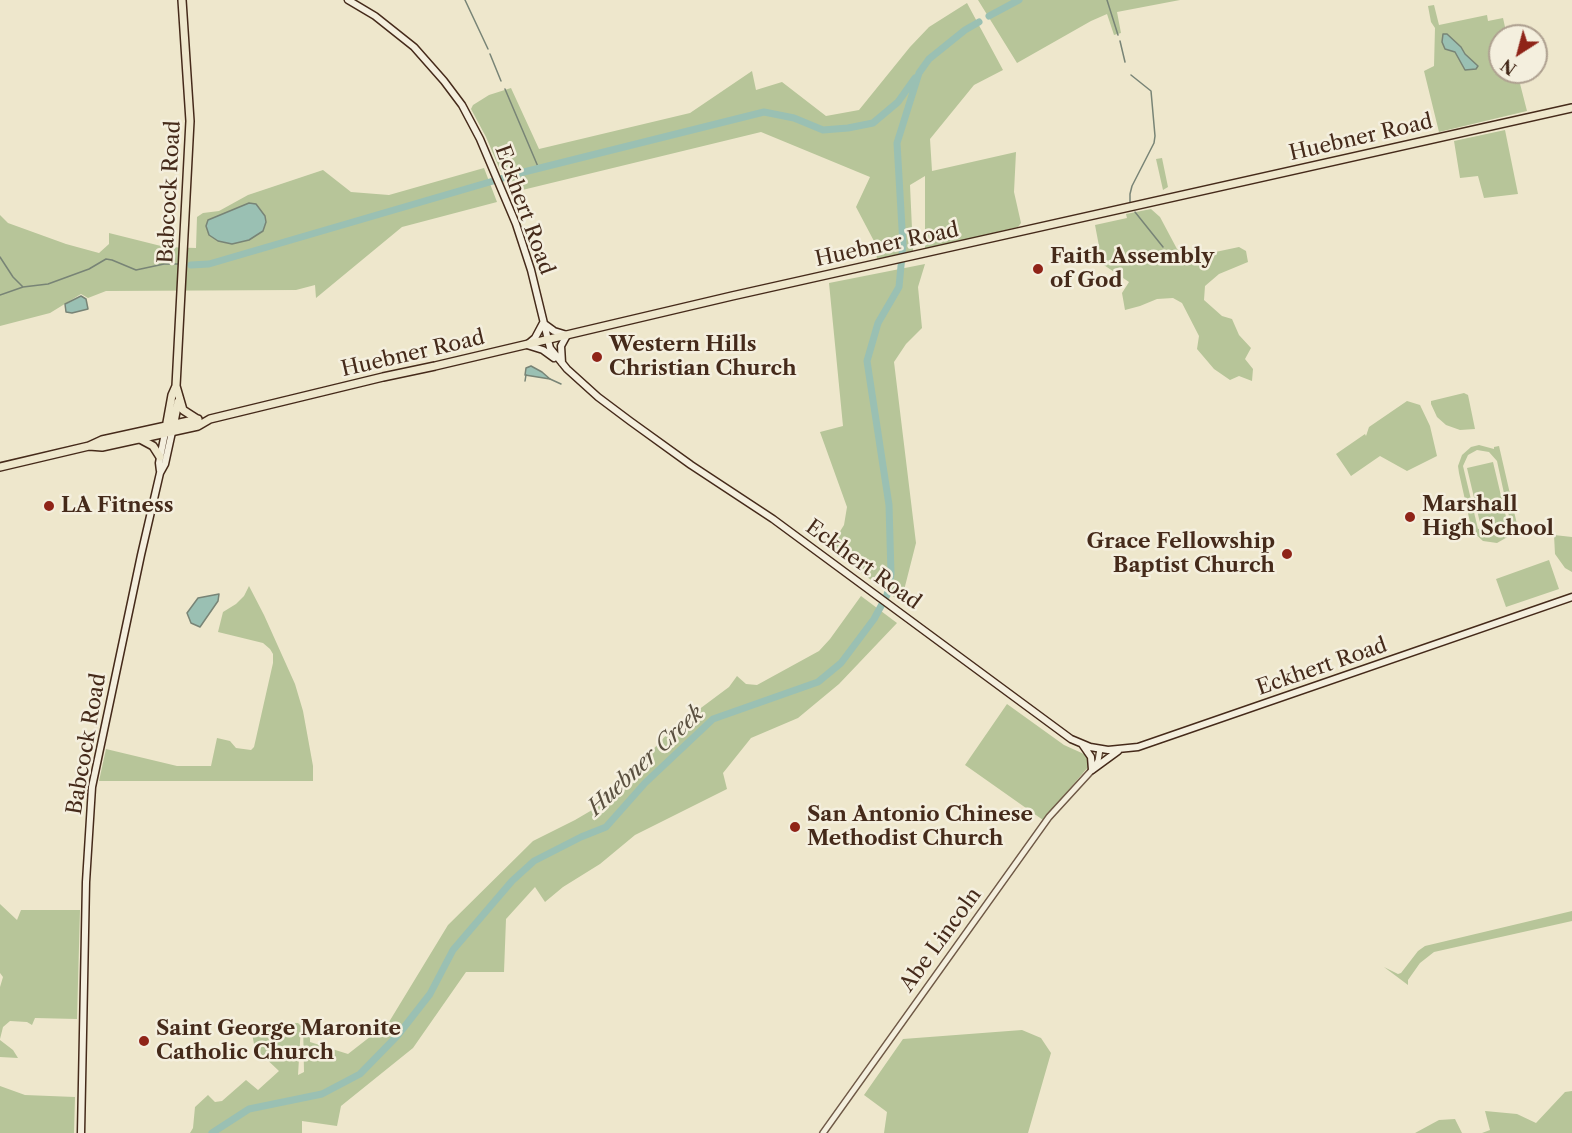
<!DOCTYPE html>
<html>
<head>
<meta charset="utf-8">
<style>
	body { margin:0 }
	#map { position:relative; width:1572px; height:1133px; overflow:hidden; background:#eee7cc; font-family:"Libre Caslon Text",serif }
	canvas { display:block }
	.north { position:absolute; left:1488px; top:24px; width:60px; height:60px; box-sizing:border-box; background:#f4efde; border:2px solid #aea090; border-radius:50%; rotate:216deg; font-size:16px; font-weight:700; line-height:24px; text-align:center; color:#452a1a }
	.north::after { content:''; display:block; margin:auto; width:21px; height:27px; background:#8f2418; clip-path:polygon(50% 0,100% 100%,50% 72%,0 100%) }
</style>
</head>
<body>
<div id="map">
<canvas width="1572" height="1133"></canvas>
<div class="north">N</div>
</div>
<script>
const ctx = document.querySelector('canvas').getContext('2d');
ctx.lineJoin = 'round';
function paint(path, color) {
  ctx.fillStyle = color;
  ctx.fill(path, 'evenodd');
}
function shape(rows) {
  const path = new Path2D();
  for (const r of rows) {
    path.moveTo(r[0], r[1]);
    for (let i = 2; i < r.length; i += 2) path.lineTo(r[i], r[i + 1]);
  }
  return path;
}
function strokePath(path, color, width, dash) {
  ctx.strokeStyle = color;
  ctx.lineWidth = width;
  ctx.lineCap = dash ? 'butt' : 'round';
  ctx.setLineDash(dash || []);
  ctx.stroke(path);
}
function drawText(font, color, halo, rows, align = 'center') {
  ctx.font = font + ' "Libre Caslon Text",serif';
  ctx.lineWidth = 5;
  ctx.setLineDash([]);
  ctx.textBaseline = 'middle';
  ctx.strokeStyle = halo;
  ctx.fillStyle = color;
  for (const [text, x, y, turn = 0] of rows) {
    ctx.save();
    ctx.translate(x, y);
    ctx.rotate((+turn || 0) * Math.PI / 180);
    ctx.textAlign = isNaN(turn) ? turn : align;
    if (halo) ctx.strokeText(text, 0, 0);
    ctx.fillText(text, 0, 0);
    ctx.restore();
  }
}
paint(shape([
	[978,0,1180,0,1117,12,1121,33,1114,35,1107,14,1091,21,1017,63],
	[967,3,1003,70,974,85,930,139,932,171,1016,152,1014,192,1021,223,1018,227,939,246,925,249,925,176,910,185,913,251,877,259,875,243,856,207,870,177,761,132,510,193,486,137,471,109,473,105,489,95,511,88,539,149,690,113,752,71,756,90,782,82,826,116,859,110,910,47,929,27],
	[1434,5,1439,25,1487,15,1488,21,1503,18,1507,36,1500,36,1500,72,1517,72,1527,111,1439,132,1424,71,1434,66,1435,28,1431,22,1428,6],
	[1505,130,1518,194,1484,198,1478,176,1460,178,1454,141],
	[1162,158,1168,187,1163,190,1156,159],
	[484,168,497,202,402,227,316,298,315,285,296,290,106,291,88,298,81,294,50,313,0,326,0,215,8,223,66,244,99,253,109,244,109,233,165,247,196,248,197,217,203,213,219,211,248,195,323,170,351,192,389,195],
	[1151,209,1160,217,1177,249,1187,258,1239,247,1246,251,1248,262,1219,274,1205,286,1204,300,1222,316,1232,319,1239,335,1251,348,1245,359,1253,369,1252,381,1239,376,1230,380,1214,369,1197,349,1199,336,1182,303,1173,298,1157,299,1140,306,1125,310,1122,293,1129,282,1089,255,1099,246,1095,225,1127,218,1126,214],
	[925,264,918,287,922,328,906,344,894,362,916,543,901,602,829,549,844,525,847,507,820,432,843,426,829,283],
	[1464,393,1468,395,1475,429,1460,430,1446,425,1437,417,1431,404,1431,401],
	[1407,401,1420,405,1430,426,1437,456,1407,471,1380,456,1351,476,1336,454,1365,434,1366,436,1369,427],
	[1479,445,1494,449,1494,447,1499,446,1519,533,1511,535,1497,543,1483,541,1472,531,1459,473,1458,466,1462,455,1471,447],
	[1477,450,1489,452,1497,461,1510,521,1478,529,1463,466,1468,455],
	[1493,462,1507,521,1481,527,1467,468],
	[1554,535,1572,537,1572,572,1565,568,1555,554],
	[1549,560,1559,589,1506,607,1496,579],
	[249,586,264,615,295,684,303,711,313,766,313,781,99,781,106,749,177,766,211,766,217,738,230,741,236,748,251,750,254,747,273,663,273,654,270,649,263,643,218,632,223,612,236,604,244,596],
	[861,596,897,623,839,684,798,718,751,738,723,773,727,789,635,835,600,864,563,887,545,902,535,887,506,919,504,972,466,972,413,1048,341,1106,337,1126,302,1121,302,1133,190,1133,193,1128,195,1107,208,1095,215,1102,222,1101,246,1080,258,1090,279,1071,260,1053,254,1044,250,1023,298,1023,301,1026,298,1075,304,1072,303,1022,310,1022,310,1042,348,1054,389,1022,448,925,533,841,575,820,604,803,670,731,729,687,737,676,746,684,757,685,819,651,830,639],
	[1007,704,1064,745,1084,754,1090,762,1089,766,1043,820,965,765],
	[0,904,17,920,21,910,80,910,77,1019,35,1018,32,1025,27,1022,10,1021,3,1027,0,1039,0,987,3,977,0,973],
	[1572,911,1572,921,1434,952,1420,963,1408,980,1408,985,1384,967,1398,974,1401,973,1418,951,1425,946],
	[1022,1030,1041,1038,1051,1053,1028,1133,884,1133,887,1112,864,1095,903,1039],
	[0,1040,13,1050,18,1058,0,1057],
	[0,1086,25,1095,75,1097,74,1133,0,1133],
	[1572,1091,1572,1133,1482,1133,1490,1130,1485,1111,1517,1114,1536,1123,1565,1092],
	[1455,1119,1462,1133,1415,1133,1439,1120]
]), '#b7c599');
const water = shape([
	[1443,34,1447,34,1461,47,1465,54,1478,66,1476,69,1465,70,1455,52,1445,49,1442,42,1443,34],
	[249,203,256,204,265,216,266,222,263,231,249,240,232,244,218,241,209,235,206,226,208,220,249,203],
	[81,296,86,299,88,309,72,313,66,312,65,304,81,296],
	[531,366,542,372,550,379,525,375,526,368,531,366],
	[219,594,218,601,200,627,191,623,187,613,198,598,219,594]
]);
paint(water, '#9ac0b3');
strokePath(water, '#788476', 1.5);
strokePath(shape([
	[465,0,488,49],
	[1107,0,1118,35],
	[1120,41,1125,62],
	[490,54,501,81],
	[505,89,539,169],
	[1130,202,1130,194,1132,186,1154,143,1155,136,1151,91,1131,75],
	[1135,212,1163,247],
	[0,257,13,277,23,287],
	[0,295,23,287,48,284,89,269,106,259,112,260,136,270,164,264,178,264],
	[550,379,561,384],
	[525,381,526,375]
]), '#788476', 1.5);
strokePath(shape([
	[989,16,1019,0],
	[191,265,209,264,524,172,764,112,794,118,823,130,848,128,873,123,898,102,915,78],
	[212,1133,249,1109,322,1094,360,1074,398,1035,430,994,453,950,512,881,534,861,581,837,606,827,645,783,713,719,818,682,841,663,874,619,887,595,891,574,889,505,867,361,878,323,899,287,903,245,897,143,919,73,929,59,965,30,979,22]
]), '#9ac0b3', 7);
const tertiary = shape([
	[823,1133,1049,817,1092,770,1098,761,1100,749]
]);
const secondary = shape([
	[348,0,375,16,414,47,444,81,462,105,480,139,516,224,531,270,550,348,567,369,598,397,630,421,691,465,773,519,1071,739,1090,747,1108,750,1138,747,1572,597],
	[528,344,535,338,543,323,554,331,567,335,561,346,562,363],
	[527,345,543,350,554,358],
	[160,471,159,463,165,433],
	[1082,744,1091,757,1092,770],
	[1092,770,1118,751],
	[81,1133,86,882,92,787,141,555,160,473,165,464,172,432]
]);
const primary = shape([
	[182,0,190,121,176,386,183,410,197,419],
	[173,427,178,402],
	[166,428,172,395,176,386],
	[140,439,153,446,160,457],
	[89,446,102,447,198,426,210,419,383,377,435,366,732,296,1572,108],
	[0,467,89,446,102,440,198,419]
]);
strokePath(tertiary, '#6f5946', 8);
strokePath(secondary, '#452a1a', 9);
strokePath(primary, '#452a1a', 10);
strokePath(tertiary, '#f4efde', 5);
strokePath(secondary, '#f4efde', 6);
strokePath(primary, '#eee7cc', 7);
for (const [x, y, r, color] of [
	[1038,269,6,"#8f2418"],
	[597,357,6,"#8f2418"],
	[49,506,6,"#8f2418"],
	[1410,517,6,"#8f2418"],
	[1287,554,6,"#8f2418"],
	[795,827,6,"#8f2418"],
	[144,1041,6,"#8f2418"]
]) {
  const dot = new Path2D();
  dot.arc(x, y, r, 0, 2 * Math.PI);
  ctx.fillStyle = color;
  ctx.fill(dot);
  strokePath(dot, '#f4efde', 2);
}
drawText('21px', '#452a1a', '#f4efde', [
	["Huebner Road",1361,138,-13],
	["Babcock Road",170,192,-87],
	["Eckhert Road",524,210,70],
	["Huebner Road",887,245,-12],
	["Huebner Road",413,354,-13],
	["Eckhert Road",863,565,36],
	["Eckhert Road",1322,667,-19],
	["Babcock Road",87,744,-80],
	["Abe Lincoln",941,940,-54]
]);
drawText('bold 21px', '#452a1a', '#f4efde', [
	["Faith Assembly",1050,257],
	["of God",1050,281],
	["Western Hills",609,345],
	["Christian Church",609,369],
	["Marshall",1422,505],
	["High School",1422,529],
	["LA Fitness",61,506],
	["Grace Fellowship",1275,542,"right"],
	["Baptist Church",1275,566,"right"],
	["San Antonio Chinese",807,815],
	["Methodist Church",807,839],
	["Saint George Maronite",156,1029],
	["Catholic Church",156,1053]
], 'left');
drawText('italic 22px', '#5a5040', '#f4efde', [
	["Huebner Creek",646,761,-43]
]);
</script>
</body>
</html>
